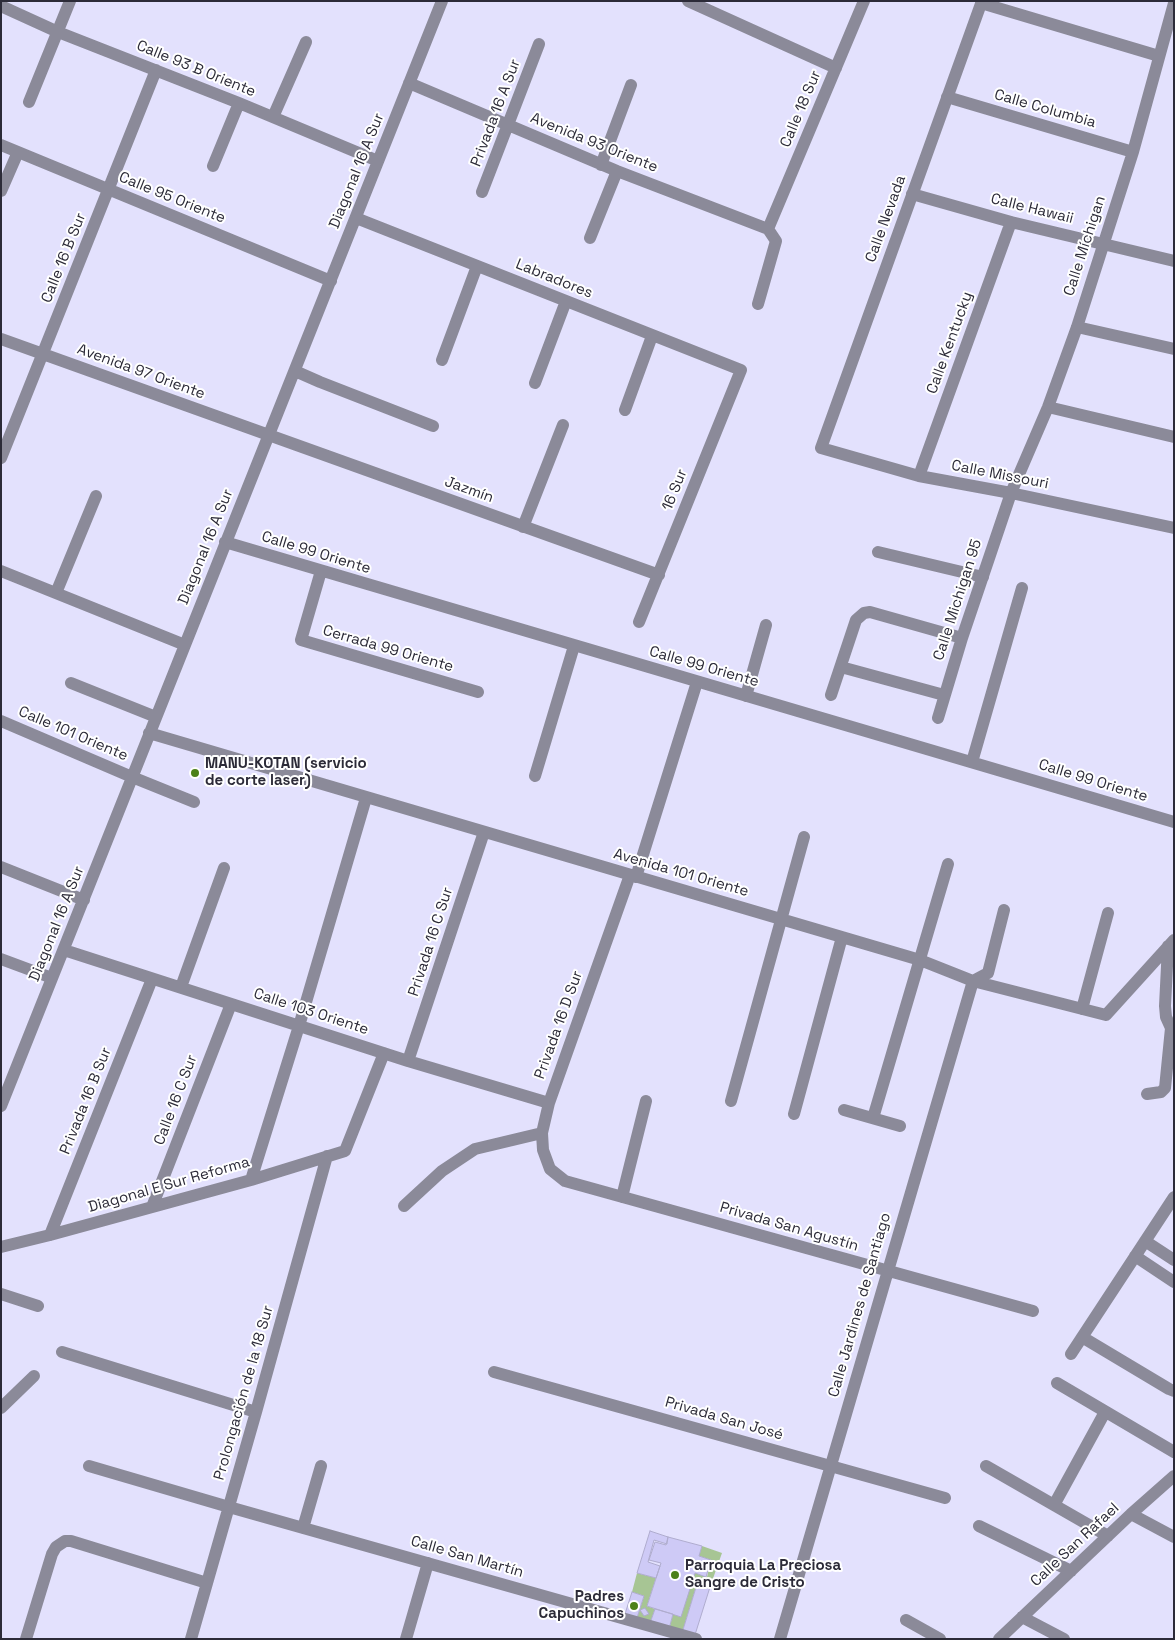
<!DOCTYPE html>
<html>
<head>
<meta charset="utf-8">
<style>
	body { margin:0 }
	#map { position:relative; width:1175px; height:1640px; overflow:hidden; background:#e3e1fd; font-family:"Space Grotesk",sans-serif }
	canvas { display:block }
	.frame { position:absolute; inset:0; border:2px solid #2c2b38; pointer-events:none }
</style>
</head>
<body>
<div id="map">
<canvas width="1175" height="1640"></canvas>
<div class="frame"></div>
</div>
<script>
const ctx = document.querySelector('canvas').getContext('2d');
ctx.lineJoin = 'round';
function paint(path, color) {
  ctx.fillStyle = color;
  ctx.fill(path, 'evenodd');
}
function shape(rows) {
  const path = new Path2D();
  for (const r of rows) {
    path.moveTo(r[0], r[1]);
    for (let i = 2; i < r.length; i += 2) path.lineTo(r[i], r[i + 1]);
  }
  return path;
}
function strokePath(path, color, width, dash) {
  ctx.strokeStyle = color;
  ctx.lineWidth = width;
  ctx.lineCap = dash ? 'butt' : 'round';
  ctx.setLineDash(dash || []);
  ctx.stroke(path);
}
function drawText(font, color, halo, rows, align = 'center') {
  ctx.font = font + ' "Space Grotesk",sans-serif';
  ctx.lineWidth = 4;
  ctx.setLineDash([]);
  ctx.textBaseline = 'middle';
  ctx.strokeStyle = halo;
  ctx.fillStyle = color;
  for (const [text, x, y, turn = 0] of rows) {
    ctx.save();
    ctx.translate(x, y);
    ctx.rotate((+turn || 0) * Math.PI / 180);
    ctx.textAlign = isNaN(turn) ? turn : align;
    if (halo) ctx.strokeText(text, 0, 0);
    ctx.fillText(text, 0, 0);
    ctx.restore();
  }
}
paint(shape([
	[702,1546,722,1553,710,1587,697,1584,682,1633,669,1629,673,1614,695,1573,707,1577,711,1560,699,1556],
	[637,1573,656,1578,647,1606,655,1609,649,1626,636,1621,644,1596,632,1592]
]), '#a7c594');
const building = shape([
	[650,1531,668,1537,667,1544,654,1540,648,1562,660,1566,656,1578,637,1573,650,1531],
	[668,1537,702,1546,699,1556,711,1560,706,1577,695,1573,681,1617,647,1606,661,1563,649,1560,655,1542,666,1545,668,1537],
	[697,1584,710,1587,694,1638,682,1633,697,1584],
	[632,1592,644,1596,636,1621,624,1617,632,1592],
	[645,1608,649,1614,644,1616,640,1610,645,1608],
	[655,1609,673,1614,669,1629,649,1626,655,1609]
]);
paint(building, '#cecaf6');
strokePath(building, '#afacce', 1);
strokePath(shape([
	[688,1,836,68],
	[982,1,821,448,919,476,1011,493,1174,528],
	[981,3,1159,56],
	[1,6,58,32,239,103,378,161],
	[409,83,617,171,768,229],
	[947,97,1133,152],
	[29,102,70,1],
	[273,117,306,42],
	[1,145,331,281],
	[601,165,631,85],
	[213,166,239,103],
	[1,191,18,152],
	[482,192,539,44],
	[912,194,1011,222,1174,261],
	[356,218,741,370,639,622],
	[768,229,864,1],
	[590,238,617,171],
	[758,304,776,241,768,229],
	[1077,327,1174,349],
	[1,339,659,575],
	[442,360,477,266],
	[295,371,320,382,433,426],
	[535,383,566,301],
	[1048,407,1174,437],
	[625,410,652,336],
	[1,458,156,70],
	[919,476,1011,222],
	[523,527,563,425],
	[225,542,1174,822],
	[878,552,983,577],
	[1,571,185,645],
	[321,571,301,640,478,692],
	[56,593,96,496],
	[841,667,944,695],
	[71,683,156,717],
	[831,695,856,620,864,613,870,612,962,638],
	[746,696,766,625],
	[938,718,962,638,1011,493,1048,407,1077,327,1133,152,1174,3],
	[1,721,132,777,194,802],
	[149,733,920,960,973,981,1106,1015,1174,940],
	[972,762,1022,588],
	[535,776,574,646],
	[1,867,84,900],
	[630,875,549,1103,542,1133,543,1150,550,1169,565,1181,1033,1311],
	[636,877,697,682],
	[64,950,408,1061,549,1103],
	[1,959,52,978],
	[973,981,988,973,1004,910],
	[181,987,224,868],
	[1082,1009,1108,913],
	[408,1061,484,832],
	[1147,1094,1161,1092,1165,1088,1171,1028,1166,1017,1165,1006,1168,946],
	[731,1101,804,837],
	[1,1106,442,1],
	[844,1110,900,1126],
	[794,1114,842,937],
	[873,1118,948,864],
	[251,1180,299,1026,366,798],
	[622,1197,646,1101],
	[404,1206,442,1171,475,1149,542,1133],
	[152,1207,231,1004],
	[50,1235,152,979],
	[1145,1241,1174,1260],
	[1,1247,50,1235,251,1180,345,1151,384,1053],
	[1135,1256,1174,1282],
	[1,1294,38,1306],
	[1082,1337,1169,1389,1174,1391],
	[62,1352,256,1412],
	[1071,1354,1174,1197],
	[494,1372,945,1498],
	[1057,1383,1174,1452],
	[1,1408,34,1376],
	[89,1466,229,1507,696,1639],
	[986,1466,1108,1536],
	[1054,1505,1105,1412],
	[1131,1514,1174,1537],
	[979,1526,1071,1571],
	[303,1528,321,1466],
	[1022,1617,1064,1639],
	[906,1620,940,1639],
	[26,1639,52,1554,56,1547,65,1541,71,1541,207,1583],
	[191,1639,256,1412,327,1156],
	[406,1639,428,1563],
	[780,1639,973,981],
	[999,1639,1131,1514,1174,1476]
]), '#8b8a99', 12);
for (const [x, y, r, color] of [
	[195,773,5,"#4c8118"],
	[675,1575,5,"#4c8118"],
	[634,1606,5,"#4c8118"]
]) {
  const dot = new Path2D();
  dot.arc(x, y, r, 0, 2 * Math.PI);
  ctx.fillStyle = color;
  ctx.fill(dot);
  strokePath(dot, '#fff', 2);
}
drawText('15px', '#2c2b38', '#fff', [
	["Calle 93 B Oriente",196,69,22],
	["Calle 18 Sur",801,109,-67],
	["Calle Columbia",1045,109,16],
	["Privada 16 A Sur",496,113,-69],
	["Avenida 93 Oriente",594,143,22],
	["Diagonal 16 A Sur",357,171,-68],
	["Calle 95 Oriente",172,198,22],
	["Calle Hawaii",1032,209,14],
	["Calle Nevada",886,219,-70],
	["Calle Míchigan",1085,246,-72],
	["Calle 16 B Sur",64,258,-68],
	["Labradores",554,279,22],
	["Calle Kentucky",950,343,-70],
	["Avenida 97 Oriente",141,372,20],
	["Calle Missouri",1000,475,11],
	["Jazmín",469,490,20],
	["16 Sur",675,490,-68],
	["Diagonal 16 A Sur",206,547,-68],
	["Calle 99 Oriente",316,553,17],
	["Calle Michigan 95",958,600,-72],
	["Cerrada 99 Oriente",388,649,16],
	["Calle 99 Oriente",704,667,16],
	["Calle 101 Oriente",73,734,23],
	["Calle 99 Oriente",1093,781,17],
	["Avenida 101 Oriente",681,873,16],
	["Diagonal 16 A Sur",57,924,-68],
	["Privada 16 C Sur",431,942,-72],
	["Calle 103 Oriente",311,1012,18],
	["Privada 16 D Sur",559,1025,-70],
	["Calle 16 C Sur",176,1100,-69],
	["Privada 16 B Sur",86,1101,-68],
	["Diagonal E Sur Reforma",169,1185,-16],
	["Privada San Agustín",789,1227,16],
	["Calle Jardines de Santiago",860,1305,-74],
	["Prolongación de la 18 Sur",244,1393,-74],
	["Privada San José",724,1419,16],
	["Calle San Rafael",1075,1545,-43],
	["Calle San Martín",467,1557,16]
]);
drawText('bold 15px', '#2c2b38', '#fff', [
	["MANU-KOTAN (servicio",205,764],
	["de corte laser)",205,781],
	["Parroquia La Preciosa",685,1566],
	["Sangre de Cristo",685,1583],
	["Padres",624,1597,"right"],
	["Capuchinos",624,1614,"right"]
], 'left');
</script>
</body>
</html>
